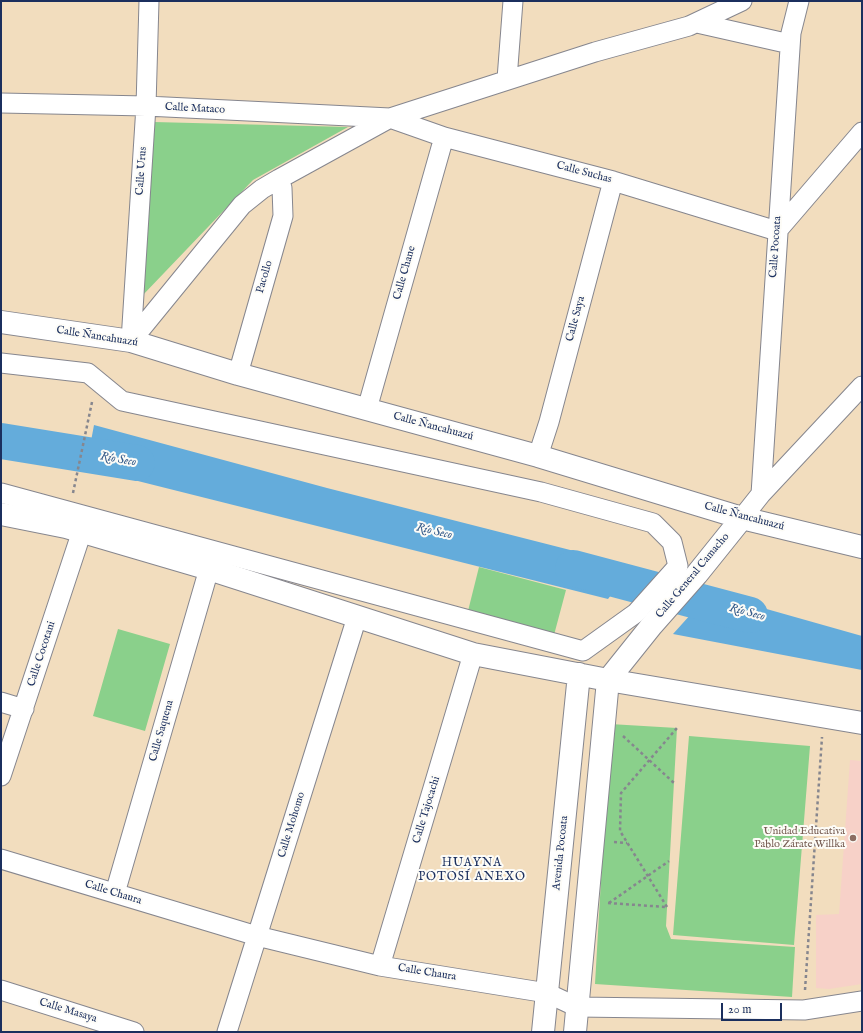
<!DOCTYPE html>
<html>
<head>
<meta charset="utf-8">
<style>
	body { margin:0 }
	#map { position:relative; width:863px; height:1033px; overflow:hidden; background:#f2ddbe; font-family:"IM FELL English",serif }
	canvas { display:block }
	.frame { position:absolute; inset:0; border:2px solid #1b2f5e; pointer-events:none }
	.scale { position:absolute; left:721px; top:1003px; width:61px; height:18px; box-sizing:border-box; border:2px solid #1b2f5e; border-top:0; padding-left:5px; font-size:12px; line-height:14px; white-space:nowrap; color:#1b2f5e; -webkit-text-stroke:3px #fdfcf7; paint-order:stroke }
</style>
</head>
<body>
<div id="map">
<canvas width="863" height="1033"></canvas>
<div class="frame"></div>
<div class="scale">20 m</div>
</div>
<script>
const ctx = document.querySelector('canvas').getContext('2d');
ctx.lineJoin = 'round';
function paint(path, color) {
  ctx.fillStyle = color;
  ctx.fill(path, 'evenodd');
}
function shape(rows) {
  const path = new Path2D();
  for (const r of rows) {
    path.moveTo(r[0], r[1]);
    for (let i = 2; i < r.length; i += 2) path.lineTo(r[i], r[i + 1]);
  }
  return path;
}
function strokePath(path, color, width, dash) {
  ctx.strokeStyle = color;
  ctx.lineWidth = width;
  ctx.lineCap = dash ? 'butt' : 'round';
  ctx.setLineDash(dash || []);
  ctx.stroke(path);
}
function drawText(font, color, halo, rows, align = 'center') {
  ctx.font = font + ' "IM FELL English",serif';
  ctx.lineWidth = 4;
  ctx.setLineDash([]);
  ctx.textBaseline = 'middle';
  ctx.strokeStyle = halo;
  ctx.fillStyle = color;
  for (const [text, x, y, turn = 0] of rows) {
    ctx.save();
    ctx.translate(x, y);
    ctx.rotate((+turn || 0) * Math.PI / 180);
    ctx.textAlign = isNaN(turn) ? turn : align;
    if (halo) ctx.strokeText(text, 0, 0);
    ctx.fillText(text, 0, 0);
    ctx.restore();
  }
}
paint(shape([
	[850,760,862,761,862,984,829,989,816,988,816,915,839,914]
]), '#f7d1c8');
paint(shape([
	[154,122,348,127,253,180,142,296],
	[479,567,566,590,554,635,468,611],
	[118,629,170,644,145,731,93,716],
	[610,724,677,728,666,926,671,939,795,947,792,997,595,984],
	[689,736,810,746,794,945,673,935]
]), '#8ad08b');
paint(shape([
	[94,425,327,488,633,566,608,599,86,468],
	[710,593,862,636,862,670,673,634]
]), '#64acdb');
strokePath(shape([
	[1,441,137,463],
	[573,568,750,615]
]), '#64acdb', 36);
const street = shape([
	[697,23,790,44],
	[507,79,513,1],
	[1,103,146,106,390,118,444,137,613,181,777,231,862,132],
	[131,341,242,205,262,189,279,179,390,118,595,52,689,26,742,1],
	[131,341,146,106,149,1],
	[1,363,88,373,122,401,541,492,653,523,672,542,678,566,636,613,583,651,1,493],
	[238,374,283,216,282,188,279,179],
	[367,409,444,137],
	[538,456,549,422,613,181],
	[761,494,791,33,799,1],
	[742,518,761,494,862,386],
	[1,702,24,709],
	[1,776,82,531],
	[1,859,257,936,380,966,547,993,577,1007,804,1010,862,1001],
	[115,893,209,569],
	[380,966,473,654],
	[1,990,134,1032],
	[227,1032,357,617]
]);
const secondary = shape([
	[1,322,131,341,238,374,538,456,742,518,862,547],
	[1,514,66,527,209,569,473,654,608,680,862,723],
	[608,680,652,625,697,574,742,518],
	[543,1032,579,674],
	[575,1032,608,680]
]);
strokePath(street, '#86868e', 21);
strokePath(secondary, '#86868e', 24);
strokePath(shape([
	[73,493,92,402],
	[623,736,674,783],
	[614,842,627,843],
	[608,903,666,907],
	[609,903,669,861],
	[667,907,620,831,621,793,677,728],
	[805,990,822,737]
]), '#86868e', 2.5, [3, 3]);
strokePath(street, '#fff', 19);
strokePath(secondary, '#fff', 22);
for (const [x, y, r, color] of [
	[853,838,4,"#8d6e63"]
]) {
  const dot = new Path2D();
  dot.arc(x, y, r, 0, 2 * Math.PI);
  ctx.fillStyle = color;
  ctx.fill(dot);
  strokePath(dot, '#fdfcf7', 1.5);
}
drawText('11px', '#1b2f5e', '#fdfcf7', [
	["Calle Mataco",195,109,3],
	["Calle Urus",142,171,-86],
	["Calle Suchas",584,173,15],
	["Calle Pocoata",776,247,-86],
	["Calle Chane",405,273,-74],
	["Pacollo",265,277,-74],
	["Calle Saya",576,319,-75],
	["Calle Ñancahuazú",97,337,9],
	["Calle Ñancahuazú",433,427,15],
	["Calle Ñancahuazú",744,517,15],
	["Calle General Camacho",693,576,-50],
	["Calle Cocotani",42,654,-72],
	["Calle Saquena",162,731,-74],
	["Calle Tajocachi",427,810,-73],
	["Calle Mohomo",292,825,-73],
	["Avenida Pocoata",561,853,-84],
	["Calle Chaura",113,893,17],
	["Calle Chaura",427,973,9],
	["Calle Masaya",68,1011,17]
]);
drawText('11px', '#785e54', '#fdfcf7', [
	["Unidad Educativa",845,832],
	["Pablo Zárate Willka",845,845]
], 'right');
drawText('italic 12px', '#355b8a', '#fdfcf7', [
	["Río Seco",118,460,10],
	["Río Seco",434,532,13],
	["Río Seco",747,613,15]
]);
ctx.letterSpacing = '1px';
drawText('12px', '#1b2f5e', '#fdfcf7', [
	["HUAYNA",472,864],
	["POTOSÍ ANEXO",472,878]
]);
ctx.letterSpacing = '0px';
</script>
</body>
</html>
